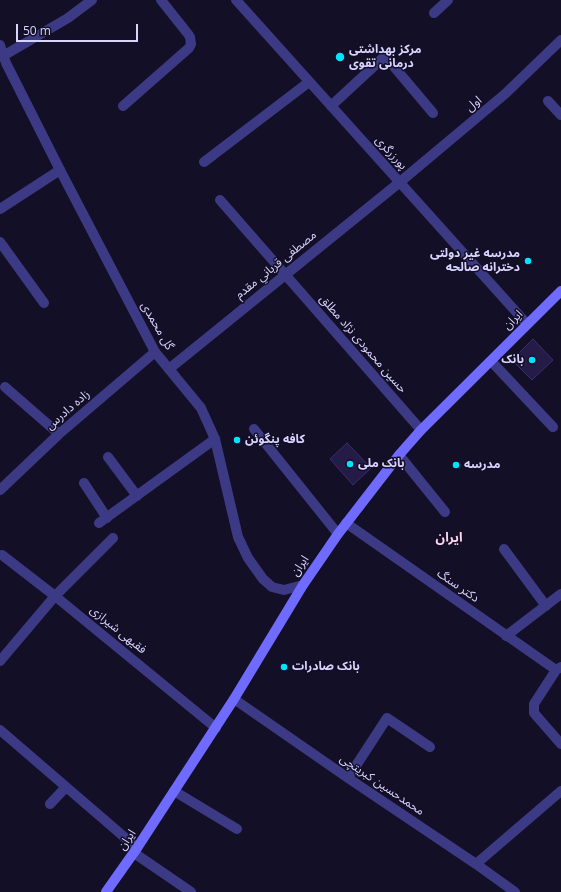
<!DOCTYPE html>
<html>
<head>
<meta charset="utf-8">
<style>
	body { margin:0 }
	#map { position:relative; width:561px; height:892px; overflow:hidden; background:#130f26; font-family:"Open Sans",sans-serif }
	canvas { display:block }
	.scale { position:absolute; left:16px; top:24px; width:122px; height:18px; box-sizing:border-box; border:2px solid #d9d4ff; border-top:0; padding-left:5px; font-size:12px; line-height:14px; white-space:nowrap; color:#d9d4ff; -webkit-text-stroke:3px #130f26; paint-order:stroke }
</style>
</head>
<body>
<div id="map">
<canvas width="561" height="892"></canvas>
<div class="scale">50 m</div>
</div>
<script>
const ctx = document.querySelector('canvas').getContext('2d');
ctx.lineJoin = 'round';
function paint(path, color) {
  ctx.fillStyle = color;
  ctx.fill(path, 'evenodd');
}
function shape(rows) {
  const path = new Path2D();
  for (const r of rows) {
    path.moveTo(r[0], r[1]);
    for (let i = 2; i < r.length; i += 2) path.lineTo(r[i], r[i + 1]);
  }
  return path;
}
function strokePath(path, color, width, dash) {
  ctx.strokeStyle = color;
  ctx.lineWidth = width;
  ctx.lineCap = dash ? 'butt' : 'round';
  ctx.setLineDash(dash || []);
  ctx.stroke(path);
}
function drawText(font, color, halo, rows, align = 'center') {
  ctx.font = font + ' "Open Sans","Noto Sans Arabic",sans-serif';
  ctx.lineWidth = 3;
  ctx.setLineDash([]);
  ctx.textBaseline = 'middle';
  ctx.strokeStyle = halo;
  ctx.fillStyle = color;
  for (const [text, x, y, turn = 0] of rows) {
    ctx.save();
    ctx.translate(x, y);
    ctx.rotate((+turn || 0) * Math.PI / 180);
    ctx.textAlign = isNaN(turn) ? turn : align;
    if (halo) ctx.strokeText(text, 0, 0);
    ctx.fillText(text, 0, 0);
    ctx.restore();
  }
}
const building = shape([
	[533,339,553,360,532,380,512,360,533,339],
	[347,443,371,468,353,485,330,459,347,443]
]);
paint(building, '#241b47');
strokePath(building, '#3b2d73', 1);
strokePath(shape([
	[236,0,527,324],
	[434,13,448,0],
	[3,56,68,18,92,0],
	[548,101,561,115],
	[123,106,189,48,191,44,190,37,188,34,161,0],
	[331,106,385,56,433,113],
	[204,162,309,82],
	[220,200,421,430],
	[0,209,60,170],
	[0,242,44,303],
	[491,361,553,427],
	[169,369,400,182,505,94,561,40],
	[5,387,59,434],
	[254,429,338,534],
	[399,455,445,512],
	[108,457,137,496],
	[84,483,107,518],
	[0,490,59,434,155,352],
	[99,523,215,439],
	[346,523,556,670],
	[504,549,546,606],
	[2,555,55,596,216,728],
	[506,636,561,594],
	[0,661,55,596,113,538],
	[561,667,556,670,534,704,534,713,561,744],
	[234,699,348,778,476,864,515,892],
	[0,730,137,848],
	[348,778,387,718,430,747],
	[174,791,237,829],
	[50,804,66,787],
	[476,864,561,791]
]), '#3d3a85', 10);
strokePath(shape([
	[0,45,6,63,60,170,155,352,201,408,215,439,238,537,248,558,263,579,272,587,284,590,303,585],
	[134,853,191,892]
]), '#3d3a85', 10);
strokePath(shape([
	[106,892,137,848,234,699,303,585,338,534,399,455,421,430,561,291]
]), '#6f6bff', 10);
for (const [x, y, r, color] of [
	[340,57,5,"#00e5ff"],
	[528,261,4,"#00e5ff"],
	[532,360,4,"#00e5ff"],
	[237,440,4,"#00e5ff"],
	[350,464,4,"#00e5ff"],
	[456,465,4,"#00e5ff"],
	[284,667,4,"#00e5ff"]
]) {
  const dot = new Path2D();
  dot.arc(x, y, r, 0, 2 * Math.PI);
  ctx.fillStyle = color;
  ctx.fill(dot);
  strokePath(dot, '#130f26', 1.5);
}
drawText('bold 12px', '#d9d4ff', '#130f26', [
	["مرکز بهداشتی",349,50],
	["درمانی تقوی",349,64],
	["مدرسه غیر دولتی",520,254,"right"],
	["دخترانه صالحه",520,268,"right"],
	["بانک",524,360,"right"],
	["کافه پنگوئن",245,440],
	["بانک ملی",358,464],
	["مدرسه",464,465],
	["بانک صادرات",292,667]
], 'left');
drawText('12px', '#d9d4ff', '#130f26', [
	["اول",474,104,-40],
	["پورزرگری",391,153,48],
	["مصطفی قرباني مقدم",276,265,-39],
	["ایران",513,320,-45],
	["گل محمدی",157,326,60],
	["حسین محمودی نژاد مطلق",363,344,49],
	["زاده دادرس",68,410,-41],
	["ایران",300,566,-56],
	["دکتر سنگ",458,586,35],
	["فقیهی شیرازی",118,630,39],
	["محمدحسین کبریتچی",382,785,34],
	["ایران",127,840,-56]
]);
drawText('bold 13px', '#ffd6f0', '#130f26', [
	["ایران",449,538]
]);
</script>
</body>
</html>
